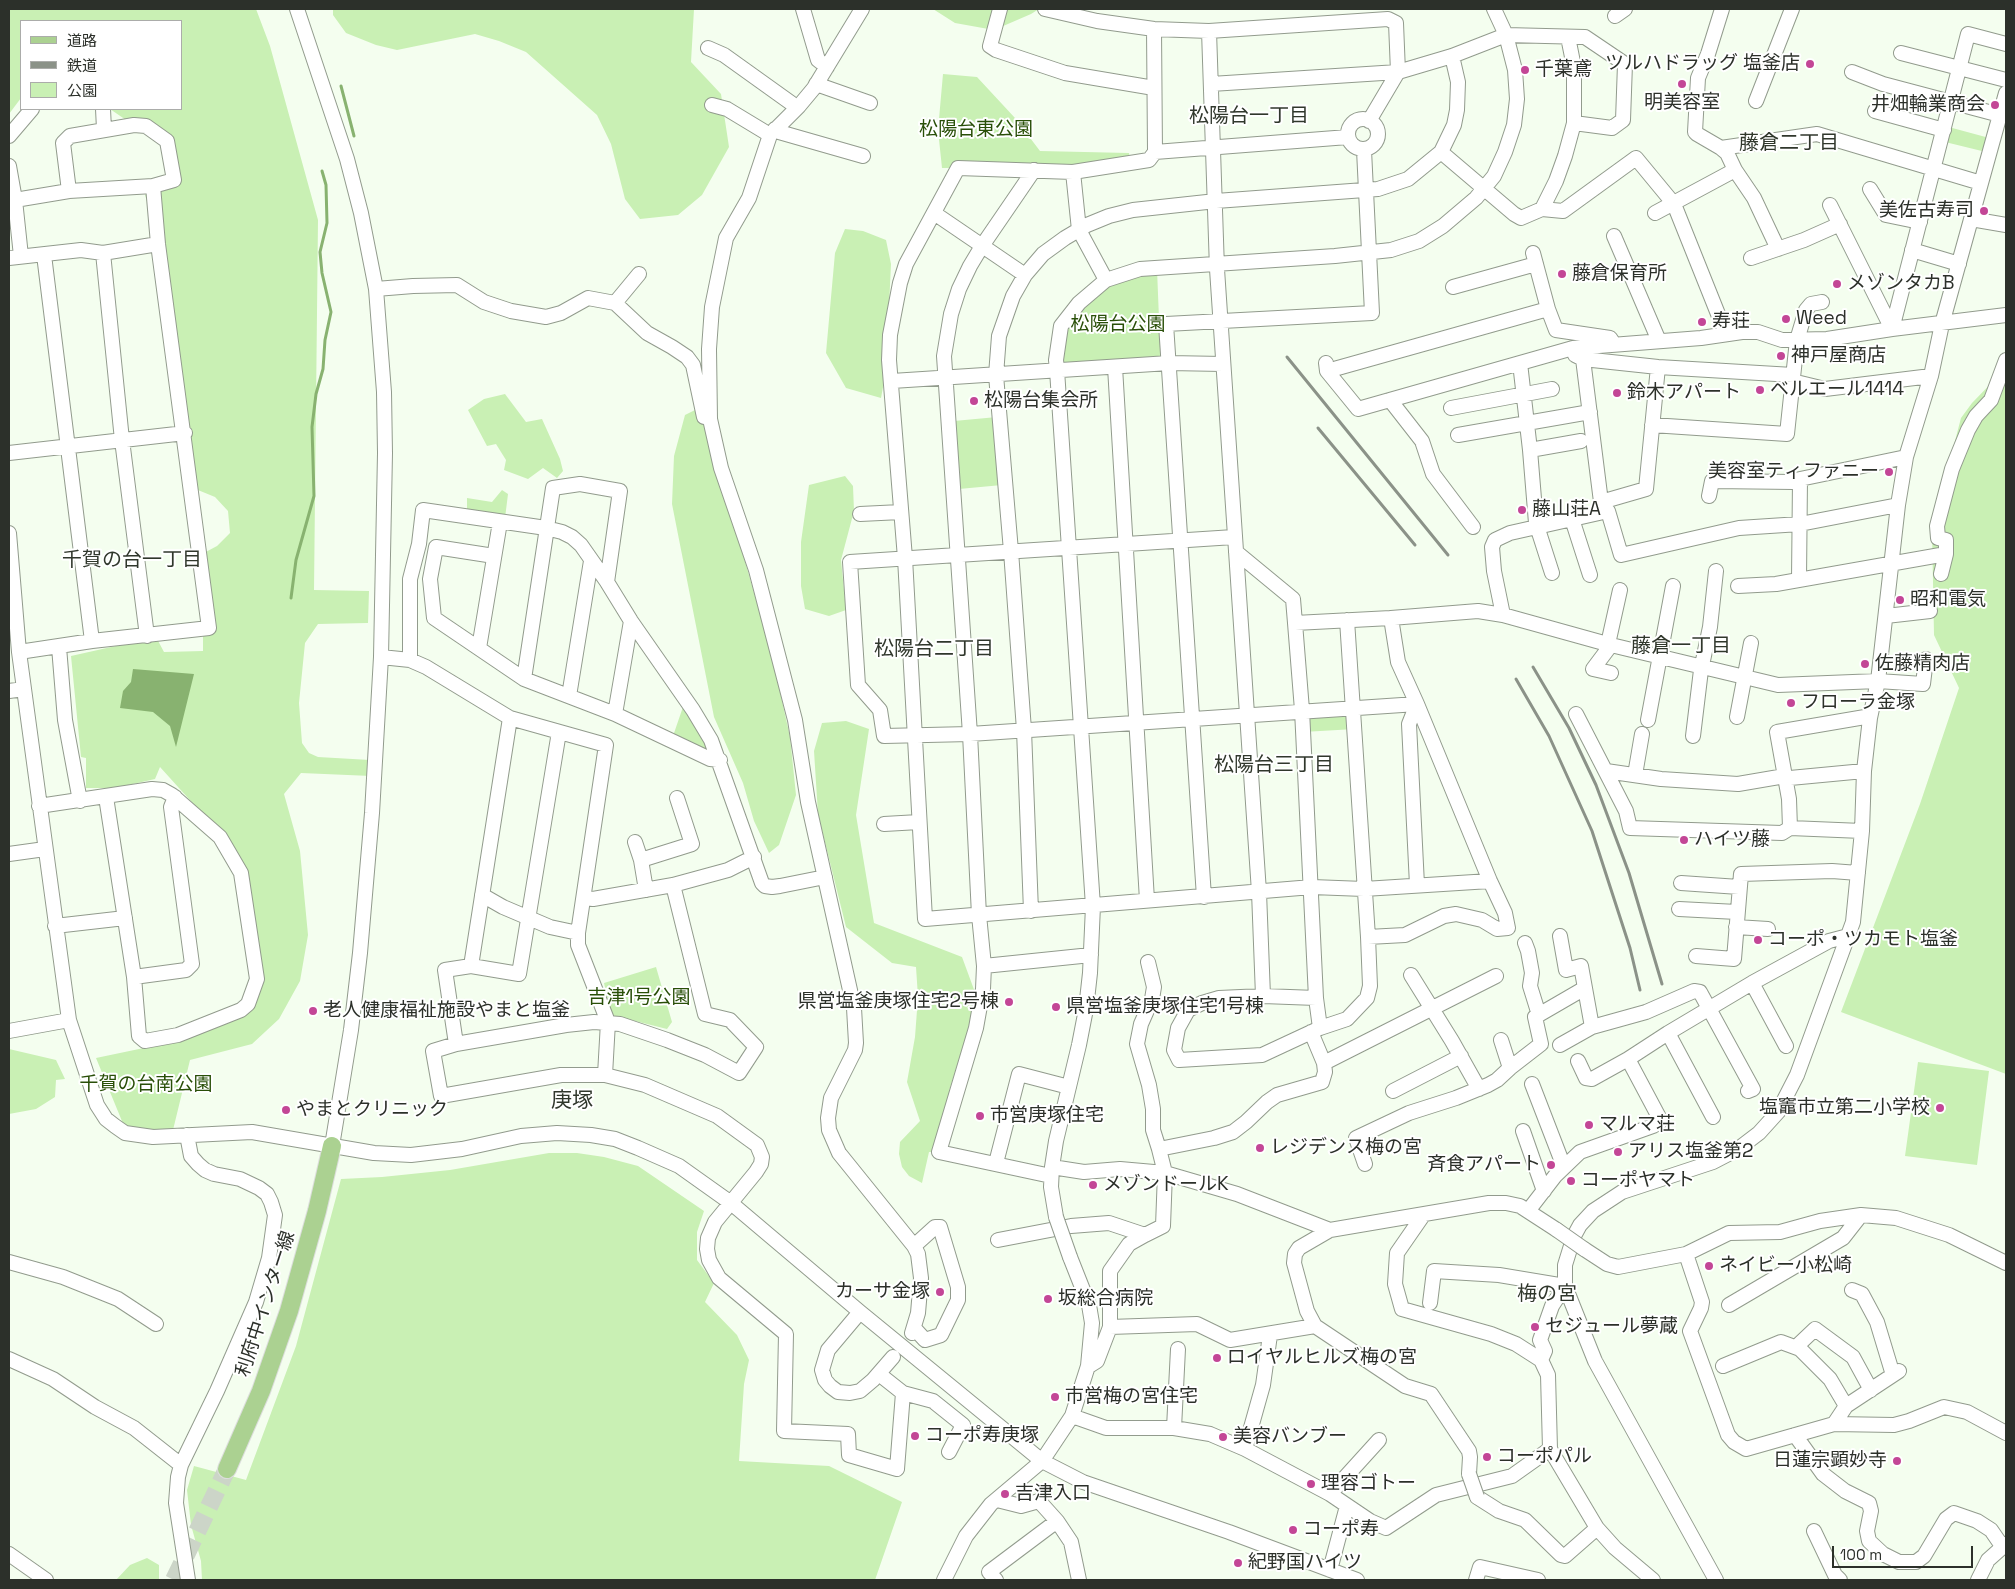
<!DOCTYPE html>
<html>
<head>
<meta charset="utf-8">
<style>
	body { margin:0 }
	#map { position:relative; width:2015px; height:1589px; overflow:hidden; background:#f4feef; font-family:"Space Grotesk","Noto Sans JP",sans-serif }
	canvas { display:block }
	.frame { position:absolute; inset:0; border:10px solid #2c302a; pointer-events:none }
	.legend { position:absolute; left:20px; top:20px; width:162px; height:90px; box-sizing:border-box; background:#fff; border:1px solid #abacaa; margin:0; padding:6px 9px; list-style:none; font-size:15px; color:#2c302a }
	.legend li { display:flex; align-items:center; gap:10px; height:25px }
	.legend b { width:25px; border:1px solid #abacaa }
	.scale { position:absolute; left:1832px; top:1546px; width:141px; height:22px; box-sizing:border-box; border:2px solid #2c302a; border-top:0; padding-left:6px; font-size:15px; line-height:18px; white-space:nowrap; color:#2c302a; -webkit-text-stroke:4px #fff; paint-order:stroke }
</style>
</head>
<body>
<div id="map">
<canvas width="2015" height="1589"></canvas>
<div class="frame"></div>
<ul class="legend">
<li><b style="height:6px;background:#abd191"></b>道路</li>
<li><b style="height:6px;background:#8b9288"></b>鉄道</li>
<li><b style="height:14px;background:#c9f0b4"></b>公園</li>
</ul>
<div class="scale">100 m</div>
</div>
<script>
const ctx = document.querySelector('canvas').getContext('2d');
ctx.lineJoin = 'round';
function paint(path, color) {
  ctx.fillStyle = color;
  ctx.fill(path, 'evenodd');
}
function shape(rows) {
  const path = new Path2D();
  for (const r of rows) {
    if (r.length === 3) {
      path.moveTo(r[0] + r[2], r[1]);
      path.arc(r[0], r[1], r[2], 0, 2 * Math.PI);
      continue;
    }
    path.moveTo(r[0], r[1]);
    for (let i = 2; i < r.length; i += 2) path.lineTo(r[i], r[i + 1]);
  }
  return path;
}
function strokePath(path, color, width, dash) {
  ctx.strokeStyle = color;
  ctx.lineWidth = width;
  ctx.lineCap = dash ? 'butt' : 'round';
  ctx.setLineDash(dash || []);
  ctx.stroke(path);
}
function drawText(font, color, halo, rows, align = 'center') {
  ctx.font = font + ' "Space Grotesk","Noto Sans JP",sans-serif';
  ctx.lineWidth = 4;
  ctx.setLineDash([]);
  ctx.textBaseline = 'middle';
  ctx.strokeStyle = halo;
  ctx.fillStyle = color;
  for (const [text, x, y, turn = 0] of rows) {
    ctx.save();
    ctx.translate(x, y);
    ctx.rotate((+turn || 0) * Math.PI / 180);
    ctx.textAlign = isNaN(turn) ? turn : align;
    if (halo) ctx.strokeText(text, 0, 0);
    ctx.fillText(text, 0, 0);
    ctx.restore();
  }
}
paint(shape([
	[9,9,256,9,270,46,318,220,314,590,369,591,368,623,318,624,305,643,299,703,302,743,309,753,318,757,370,760,371,776,301,773,284,794,300,851,308,935,300,981,279,1019,252,1044,190,1060,173,1130,137,1132,124,1126,96,1058,182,1040,250,1012,263,982,243,866,207,819,160,767,155,779,115,788,86,788,86,758,81,757,71,656,156,637,164,652,203,651,203,635,216,629,202,554,217,546,230,533,228,511,215,497,193,488,159,239,145,195,174,181,168,140,126,120,110,109,181,109,181,21,21,21,21,98,9,114],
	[333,9,694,9,691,62,721,94,729,147,702,195,678,215,640,219,625,199,611,144,597,115,526,52,499,41,475,34,397,50,376,45,346,33,333,15],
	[933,9,1039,9,1031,14,994,30,955,23],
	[943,74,977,77,1015,118,1040,151,1129,153,1130,160,1074,167,942,168,938,130],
	[1945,126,1993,139,1990,153,1941,141],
	[845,229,863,231,886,240,891,264,886,371,881,398,846,388,826,353,835,253],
	[1157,269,1159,319,1169,363,1057,370,1061,326,1106,280],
	[2003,371,2006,373,2006,1074,1841,1012,1920,804,1959,688,1934,635,1932,529,1961,418,1972,403],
	[505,394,526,422,542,419,560,459,563,471,557,478,543,468,528,479,504,470,506,460,496,444,487,446,468,410,484,399],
	[705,405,730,508,773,660,790,737,796,795,779,845,769,853,754,821,743,783,714,717,672,504,674,456,685,415],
	[997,417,1002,485,959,489,954,421],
	[845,476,853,486,854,511,841,560,846,610,829,616,805,609,801,586,801,542,809,485],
	[502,490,508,494,505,518,467,512,467,498,492,502],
	[684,704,713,754,673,736],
	[1353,708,1355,729,1303,732,1302,710],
	[846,721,869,729,856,815,874,923,962,957,976,995,967,1033,949,1091,956,1084,939,1152,929,1152,922,1183,909,1176,902,1167,899,1154,900,1142,920,1121,907,1082,915,1037,918,997,916,967,892,963,846,927,818,814,814,751,822,723],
	[656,967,672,1022,667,1029,611,1015,604,983],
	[9,1049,56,1060,65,1079,56,1080,55,1097,36,1109,9,1114],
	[1918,1062,1989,1071,1977,1165,1905,1156],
	[549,1153,577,1153,604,1157,638,1166,704,1211,697,1232,697,1260,714,1283,705,1302,737,1335,749,1360,744,1384,739,1461,829,1466,902,1502,875,1580,202,1580,201,1561,191,1525,187,1490,194,1466,246,1480,296,1346,341,1179,382,1177,450,1170],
	[147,1558,159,1565,159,1580,116,1580,130,1565]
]), '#c9f0b4');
paint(shape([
	[133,669,194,674,176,747,170,726,153,712,120,708,123,691,131,682]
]), '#88b270');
strokePath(shape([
	[341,86,354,136],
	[291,598,296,560,314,496,312,427,316,394,323,369,325,340,331,312,322,273,320,252,327,223,326,185,322,171]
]), '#88b270', 3);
strokePath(shape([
	[174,1580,227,1469]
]), '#ccd5c8', 18, [18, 9]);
const minor = shape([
	[297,9,347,159,361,213,376,289,384,392,385,453,381,657,372,813,360,953,351,1030,332,1146],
	[803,9,818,60,827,67],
	[862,9,814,88,799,106,770,135,749,198,726,238,712,307,709,349,710,419,721,468,756,570,795,720,808,802,854,1008,856,1043,855,1050,831,1098,828,1118,829,1130,839,1153,914,1246,918,1254,921,1278,918,1313,912,1333],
	[1000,9,990,46,996,50,1065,73,1154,88],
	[1045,9,1097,21,1154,29,1209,31,1388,19,1396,23,1398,72,1369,121],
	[1722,9,1708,54,1698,78,1695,132,1697,134,1721,148,1817,134,1981,183],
	[1615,16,1625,9],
	[1154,29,1155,152,1348,137],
	[1209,31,1217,269,1259,892,1263,996],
	[708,48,724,55,791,103,796,109],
	[1901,53,2006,80],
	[1852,72,1883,84,2000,115],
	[816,84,870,103],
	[1211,84,1398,72,1452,56,1506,35,1585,37,1625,64,1623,120,1612,128,1574,123],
	[1756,101,1792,9],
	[712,105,727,109,770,135],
	[103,109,104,129],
	[1875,111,1944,130],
	[1363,134,15],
	[775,129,779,132,863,156],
	[9,136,32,109],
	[1721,148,1727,153,1735,170,1754,198,1778,249],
	[1155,152,1149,160,1073,172,958,168,906,264,900,283,890,335,889,360,905,558,925,919,1312,887,1364,889,1490,881],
	[1441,152,1514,214,1521,218,1542,209,1556,181,1565,156,1574,123,1574,67,1568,37],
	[9,166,15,200,21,256],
	[1034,170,982,246,970,266,959,289,951,314,944,356,970,734,979,915,984,966,983,989,976,1028,939,1152,1051,1176],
	[1073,172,1079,230,1106,280],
	[1870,189,1886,215,1920,222],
	[15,200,69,191,153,186,174,180,167,141,146,126,134,125,70,136,63,143,69,191],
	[1830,205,1892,329,2006,315],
	[1542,209,1563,211,1636,158,1674,204,1726,334],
	[934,213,1025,275],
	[1655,213,1735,170],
	[1971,219,2006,225],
	[1614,236,1659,341],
	[1912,250,1959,264],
	[103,253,122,440,147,636],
	[44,255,92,641],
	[9,258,81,250,103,253,158,244],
	[1751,258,1804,240,1840,224],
	[1453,287,1536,264],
	[376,289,413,286,457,285,484,302,511,311,546,317,561,313,588,298,615,303,647,333,672,347,687,357,693,365,704,417],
	[615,303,639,274],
	[1548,309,1556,330,1610,338,1612,341],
	[1575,355,1583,359,1658,367,1793,375],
	[1583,359,1601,502,1646,489,1658,367],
	[1326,363,1327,371,1358,409,1573,348,1701,338,1742,332,1758,332,1782,340,1827,339,1892,329,1968,34,2006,44],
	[1520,363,1530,450,1536,523,1552,573],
	[1115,367,1147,900],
	[1327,371,1548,309,1533,253],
	[892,381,1169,363,1223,364],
	[1792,381,1825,389,1931,376],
	[1390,400,1422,441,1433,474,1473,527],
	[1451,408,1552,389],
	[1652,425,1787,434,1797,340,1806,310,1811,304,1822,302],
	[1458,435,1590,412],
	[1530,450,1581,441],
	[9,453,185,433],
	[1709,496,1712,481,1794,482,1800,479,1906,457],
	[860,514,901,512],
	[1572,519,1590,575],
	[9,533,19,652,69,1020,97,1105,106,1119,115,1126,125,1133,153,1137,252,1132,374,1153,411,1155,462,1149,521,1136,557,1133,591,1135,615,1139,638,1148,679,1166,731,1203,860,1312,1042,1461,1083,1482,1229,1532,1357,1580],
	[1234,537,850,562,858,685,880,710,884,736,970,734,1417,704,1409,724,1417,885],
	[1236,552,1293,599,1295,623,1391,618,1478,611,1503,615,1611,645,1778,685,1878,681,1923,684,1926,659],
	[494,556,436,547,430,579,434,618,524,679,615,714,710,759,720,760],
	[1941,574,1946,554,1946,540,1938,538,1937,526,1952,469,1968,430,1976,416,1991,400,2006,360],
	[1799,579,1800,479],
	[1738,586,1776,584,1946,554],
	[1503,615,1494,571,1492,547,1495,540,1510,533,1608,511,1621,555,1739,528,1800,524,1898,505],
	[1886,616,1930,611],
	[1295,623,1302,710,1316,998,1320,1028],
	[1608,644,1620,590],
	[1611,645,1593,669,1611,673],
	[59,647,65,720,80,801],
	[479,648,500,522],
	[19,652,92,641,209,628,158,244,153,186],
	[381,657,410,660,426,667,510,718,606,745,578,933,578,945,608,1022,605,1075],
	[410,660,410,579,419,544,423,510,546,528,562,532,572,537,581,545,607,582,631,621,693,710,711,740,762,883,765,886,772,887,780,886,825,877],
	[524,679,553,488,580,484,620,491,607,582],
	[9,691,24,689],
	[569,696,591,561],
	[615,714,631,621],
	[1576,714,1626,811,1630,828,1782,833,1790,828,1862,831],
	[1737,717,1751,643],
	[1648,720,1673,586],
	[1693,736,1701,670,1710,627,1716,571],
	[1606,771,1661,779,1738,784,1779,777,1790,778,1864,771],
	[1635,775,1642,734],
	[39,806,152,789,163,790,172,795,220,837,241,873,257,979,248,1004,241,1010,178,1035,145,1041,139,1036,134,977,106,797],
	[884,824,919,822],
	[1790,828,1789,799,1777,732,1865,717,1870,718],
	[635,842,641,860,646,890],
	[9,854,45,849],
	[641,860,692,844,677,798],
	[1681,883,1739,887],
	[673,885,705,1014,730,1020,756,1047,739,1073,705,1055,667,1040,620,1024,594,1022,566,1025,456,1044,433,1051,441,1096,561,1075,605,1075,645,1085,717,1116,757,1145,762,1157,761,1164,756,1172,715,1222,708,1238,707,1249,709,1260,719,1278,786,1334,784,1431,848,1434,849,1455,897,1469,903,1393],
	[482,895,503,907,550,927,578,933],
	[1204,897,1166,324,1372,313,1364,150],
	[584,898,593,899,673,885,728,870,754,857],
	[1679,909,1737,912],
	[1031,911,1024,730,1011,551,996,375,999,336,1013,296,1025,275,1043,254,1065,238,1087,225,1109,216,1133,210,1216,201,1378,189,1408,179,1441,152,1454,125,1457,110,1458,82,1452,56],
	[55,926,125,918],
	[1736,927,1768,929],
	[1560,936,1566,970,1581,966,1592,1027,1646,1012,1694,991,1700,992,1753,1089,1748,1091],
	[1368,937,1405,935,1444,916,1456,914,1482,920,1497,929,1508,928,1505,913,1490,881,1417,704,1398,662,1391,618],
	[1525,943,1528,951,1532,973,1530,986,1539,1015],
	[1696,956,1734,959,1741,874,1832,871,1858,873],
	[1148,962,1154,987,1152,999,1141,1024,1137,1044,1149,1085,1153,1109,1153,1130,1159,1149,1214,1138,1233,1132,1246,1122,1267,1102,1277,1095,1322,1082,1325,1072,1324,1063,1311,1032],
	[471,966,510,718],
	[984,966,1091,955],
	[1411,975,1452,1041,1479,1089],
	[134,977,186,970,192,964,171,807,175,797],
	[1752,983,1786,1046],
	[1316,998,1263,996,1219,998,1202,1003,1188,1010,1178,1028,1174,1050,1179,1060,1262,1055,1320,1028,1347,1019,1367,998,1370,986,1368,937,1347,620],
	[9,1031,69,1020],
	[1668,1033,1713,1117],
	[1501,1040,1510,1068],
	[456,1044,445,970,471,966,519,974,559,732],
	[1560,1045,1592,1027],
	[1578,1061,1586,1078,1592,1079,1628,1059],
	[1324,1063,1496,976],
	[1532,1084,1564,1167],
	[1393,1091,1461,1056],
	[1523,1131,1544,1191],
	[187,1135,191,1156,198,1164,205,1170,214,1174,240,1179,259,1188,267,1194,271,1202,275,1215,269,1258,256,1302,217,1391,181,1465,178,1477,176,1503,188,1580],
	[996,1163,1019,1074,1069,1087],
	[1365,1164,1356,1138,1409,1113,1456,1098,1488,1085,1497,1080,1510,1068,1541,1044,1535,1017,1585,988],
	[1052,1167,1084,1172,1120,1169,1165,1173,1237,1194,1330,1230],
	[1528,1211,1555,1176,1580,1152,1653,1126,1661,1121,1628,1059,1668,1033,1752,983,1829,941,1848,936],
	[1424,1214,1397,1253,1395,1284,1402,1309,1491,1334,1516,1344,1541,1360,1548,1375,1550,1449,1597,1528,1615,1548,1653,1580],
	[1056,1217,1051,1187,1052,1167,1056,1141,1079,1045,1086,1009,1090,973,1093,906,1057,370,1056,360,1061,326,1079,303,1106,280,1140,269,1335,256,1391,250,1419,241,1443,226,1476,198,1494,176,1505,152,1514,125,1517,99,1515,70,1506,35,1494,9],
	[998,1240,1071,1226,1109,1223,1145,1235],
	[914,1246,935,1227,940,1227,958,1287,958,1300,941,1335,925,1340,914,1328],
	[1584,1249,1607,1264,1618,1267,1686,1254,1729,1233,1780,1232,1820,1221,1861,1215,1896,1218,1949,1235,2006,1263],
	[1686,1254,1702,1302,1701,1308,1690,1331,1728,1435,1734,1442,1746,1449,1834,1424,1894,1425,1909,1421,1944,1407,1967,1412,2006,1433],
	[9,1262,63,1277,118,1299,156,1324],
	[1852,1290,1862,1294,1877,1322,1893,1375],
	[1430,1303,1434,1271,1499,1275,1565,1286,1552,1306,1540,1340,1545,1351,1541,1360],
	[1729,1305,1843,1238,1861,1215],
	[860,1312,828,1350,822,1370,825,1380,830,1386,838,1392,850,1393,860,1391,873,1380,893,1357],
	[1110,1327,1197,1324,1230,1340,1315,1326],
	[1796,1347,1815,1329,1853,1357,1871,1390],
	[9,1359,53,1379,95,1407,134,1428,181,1465],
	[1089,1366,1097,1361,1110,1327,1110,1271,1129,1244,1145,1235,1163,1226,1165,1173,1159,1149],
	[1723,1366,1781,1342,1800,1349,1830,1379,1846,1406],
	[879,1374,903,1393,933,1401,963,1425,949,1452],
	[1072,1416,1106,1428,1174,1428,1210,1434,1245,1449,1330,1494,1370,1521,1386,1528,1436,1495,1512,1476,1550,1449],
	[1834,1424,1846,1406,1899,1371],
	[1174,1428,1178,1349],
	[1795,1435,1823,1474,1845,1491,1869,1503,1871,1511,1867,1531,1869,1541,1883,1554,1899,1562,1916,1562,1924,1556,1946,1519,1954,1513,1977,1521,1991,1530,2002,1546],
	[1245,1449,1263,1385,1270,1335],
	[1469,1474,1470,1457,1469,1451,1431,1394,1405,1386,1315,1326,1307,1311,1294,1263,1295,1254,1299,1248,1330,1230,1489,1203,1506,1203,1520,1206,1557,1230],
	[1330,1494,1379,1440],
	[1477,1497,1499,1511,1525,1520,1561,1555,1565,1556,1597,1528],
	[997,1500,1021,1506,1039,1501,1057,1521,1071,1542,1079,1580],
	[1814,1531,1835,1575,1840,1580],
	[9,1554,46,1580],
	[1330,1570,1347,1506],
	[944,1580,966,1536,991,1504,1042,1461,1072,1416,1088,1366,1092,1323,1089,1305,1070,1257],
	[996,1580,989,1572,1057,1521],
	[1476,1580,1480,1567,1538,1580],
	[1716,1580,1595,1361,1565,1286,1565,1265,1574,1236,1580,1225,1593,1211,1622,1192,1713,1162,1738,1149,1759,1133,1778,1112,1797,1075,1853,922,1862,831,1864,771,1870,718,1878,681,1898,505,1906,457,1931,376,1942,324,2006,93],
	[1978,1580,1988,1560,2006,1544]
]);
const major = shape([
	[227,1469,261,1391,289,1311,317,1211,332,1146]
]);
strokePath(minor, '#929b8d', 16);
strokePath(major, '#dddedd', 20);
strokePath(minor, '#fff', 14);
strokePath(major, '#abd191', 18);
strokePath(shape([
	[1287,357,1448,555],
	[1318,428,1415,545],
	[1533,667,1569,728,1596,785,1629,873,1662,984],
	[1516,679,1549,736,1592,831,1630,948,1640,990]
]), '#8b9288', 3);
const minorBridge = shape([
	[1056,1217,1070,1257],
	[1557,1230,1584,1249],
	[1469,1474,1477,1497]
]);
strokePath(minorBridge, '#929b8d', 16, []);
strokePath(minorBridge, '#fff', 14);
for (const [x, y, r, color] of [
	[1810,64,5,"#c34696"],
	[1525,70,5,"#c34696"],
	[1682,84,5,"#c34696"],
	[1995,105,5,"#c34696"],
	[1984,211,5,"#c34696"],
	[1562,274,5,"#c34696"],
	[1837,284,5,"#c34696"],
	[1786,319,5,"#c34696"],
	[1702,322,5,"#c34696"],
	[1781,356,5,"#c34696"],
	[1760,390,5,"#c34696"],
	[1617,393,5,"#c34696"],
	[974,401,5,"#c34696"],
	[1889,472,5,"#c34696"],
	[1522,510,5,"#c34696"],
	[1900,600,5,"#c34696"],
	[1865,664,5,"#c34696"],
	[1791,703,5,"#c34696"],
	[1684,840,5,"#c34696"],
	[1758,940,5,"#c34696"],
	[1009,1002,5,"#c34696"],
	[1056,1007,5,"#c34696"],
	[313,1011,5,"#c34696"],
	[1940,1108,5,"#c34696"],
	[286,1110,5,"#c34696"],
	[980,1116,5,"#c34696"],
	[1589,1125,5,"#c34696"],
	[1260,1148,5,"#c34696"],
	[1618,1152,5,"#c34696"],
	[1551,1165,5,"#c34696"],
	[1571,1181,5,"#c34696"],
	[1093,1185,5,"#c34696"],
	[1709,1266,5,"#c34696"],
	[940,1292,5,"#c34696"],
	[1048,1299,5,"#c34696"],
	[1535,1327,5,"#c34696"],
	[1217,1358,5,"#c34696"],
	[1055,1397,5,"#c34696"],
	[915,1436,5,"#c34696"],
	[1223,1437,5,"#c34696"],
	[1487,1457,5,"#c34696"],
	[1897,1461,5,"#c34696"],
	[1311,1484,5,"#c34696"],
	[1005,1494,5,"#c34696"],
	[1293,1530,5,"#c34696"],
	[1238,1563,5,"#c34696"]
]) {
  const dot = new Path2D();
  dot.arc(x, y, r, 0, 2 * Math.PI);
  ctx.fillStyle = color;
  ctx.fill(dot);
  strokePath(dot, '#fff', 2);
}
drawText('19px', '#2c302a', '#fff', [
	["ツルハドラッグ 塩釜店",1800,64,"right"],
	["千葉鳶",1535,70],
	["明美容室",1682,103,"center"],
	["井畑輪業商会",1985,105,"right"],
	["美佐古寿司",1974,211,"right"],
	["藤倉保育所",1572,274],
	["メゾンタカB",1847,284],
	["Weed",1796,319],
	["寿荘",1712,322],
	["神戸屋商店",1791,356],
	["ベルエール1414",1770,390],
	["鈴木アパート",1627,393],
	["松陽台集会所",984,401],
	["美容室ティファニー",1879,472,"right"],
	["藤山荘A",1532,510],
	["昭和電気",1910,600],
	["佐藤精肉店",1875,664],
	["フローラ金塚",1801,703],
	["ハイツ藤",1694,840],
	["コーポ・ツカモト塩釜",1768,940],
	["県営塩釜庚塚住宅2号棟",999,1002,"right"],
	["県営塩釜庚塚住宅1号棟",1066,1007],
	["老人健康福祉施設やまと塩釜",323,1011],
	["塩竈市立第二小学校",1930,1108,"right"],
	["やまとクリニック",296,1110],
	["市営庚塚住宅",990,1116],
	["マルマ荘",1599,1125],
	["レジデンス梅の宮",1270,1148],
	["アリス塩釜第2",1628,1152],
	["斉食アパート",1541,1165,"right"],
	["コーポヤマト",1581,1181],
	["メゾンドールK",1103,1185],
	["ネイビー小松崎",1719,1266],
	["カーサ金塚",930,1292,"right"],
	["坂総合病院",1058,1299],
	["セジュール夢蔵",1545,1327],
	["ロイヤルヒルズ梅の宮",1227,1358],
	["市営梅の宮住宅",1065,1397],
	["コーポ寿庚塚",925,1436],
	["美容バンブー",1233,1437],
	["コーポパル",1497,1457],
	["日蓮宗顕妙寺",1887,1461,"right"],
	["理容ゴトー",1321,1484],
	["吉津入口",1015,1494],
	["コーポ寿",1303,1530],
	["紀野国ハイツ",1248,1563]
], 'left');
drawText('19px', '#294f08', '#fff', [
	["松陽台東公園",976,130],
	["松陽台公園",1118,325],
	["吉津1号公園",639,998],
	["千賀の台南公園",146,1085]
]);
drawText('19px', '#2c302a', '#fff', [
	["利府中インター線",266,1304,-72]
]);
drawText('20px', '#30372c', '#fff', [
	["松陽台一丁目",1249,117],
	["藤倉二丁目",1789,144],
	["千賀の台一丁目",132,561],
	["藤倉一丁目",1681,647],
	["松陽台二丁目",934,650],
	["松陽台三丁目",1274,766],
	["梅の宮",1547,1295]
]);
drawText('21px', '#30372c', '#fff', [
	["庚塚",572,1101]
]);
</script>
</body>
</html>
